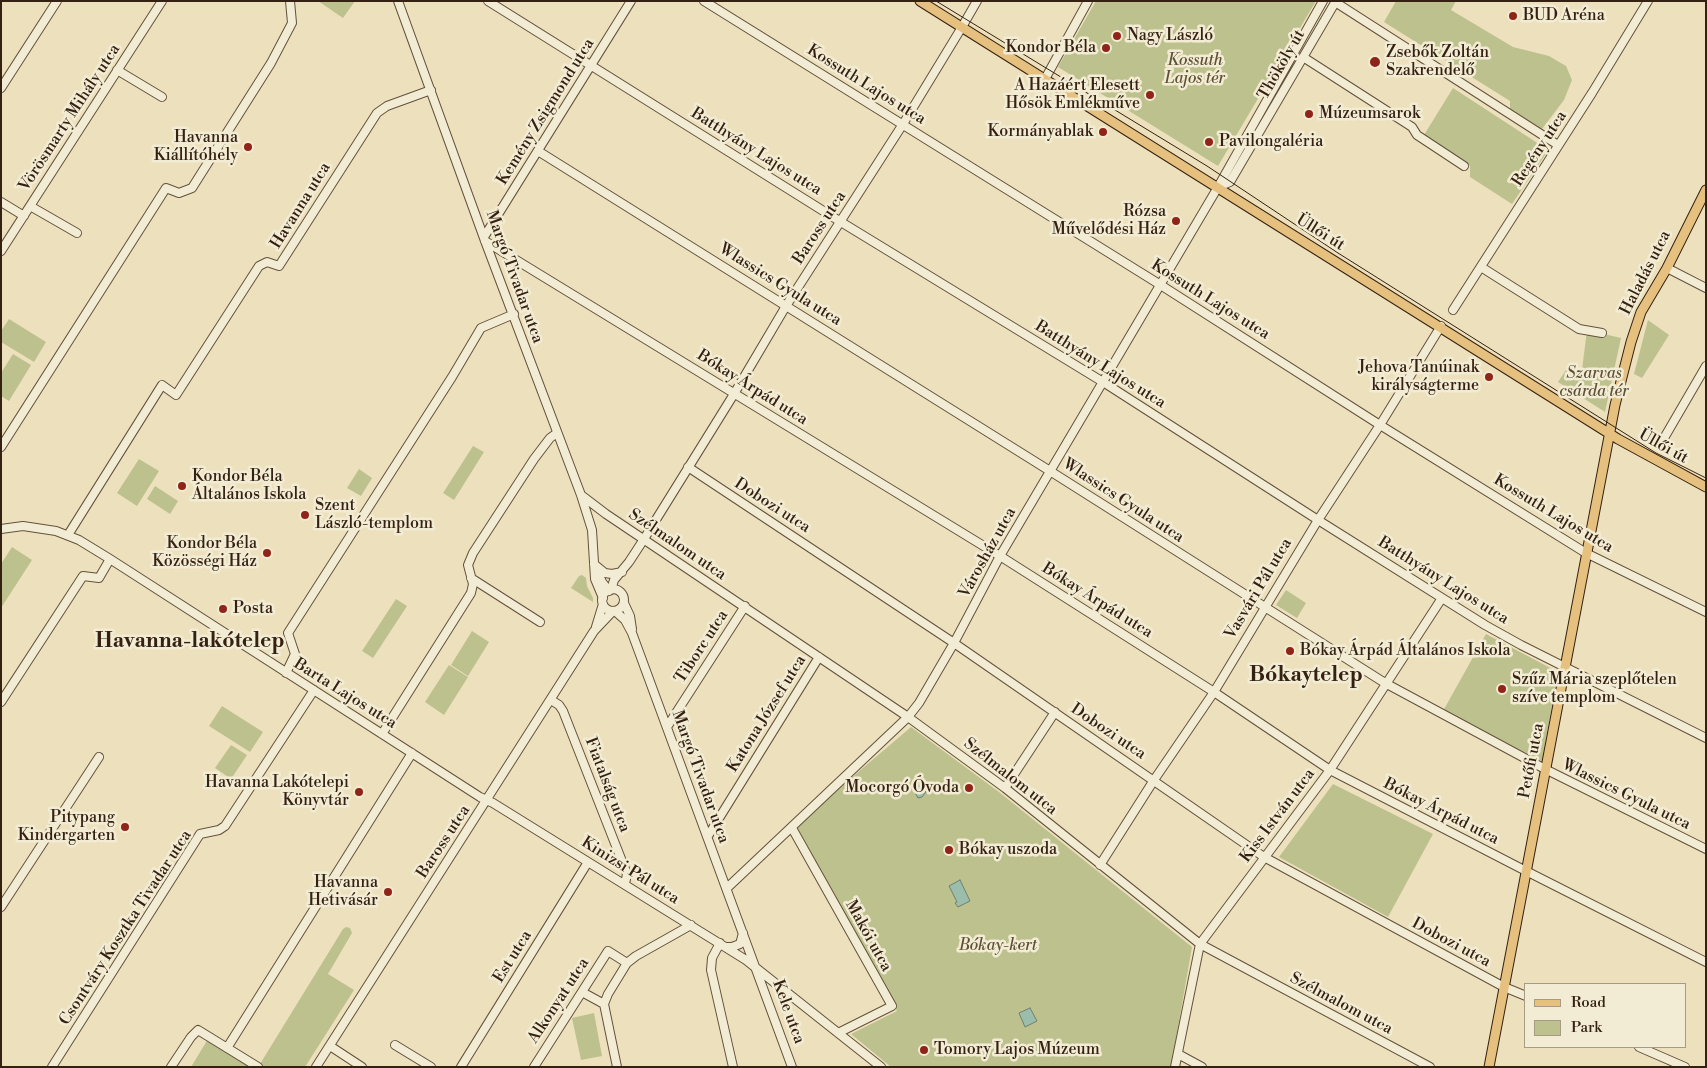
<!DOCTYPE html>
<html>
<head>
<meta charset="utf-8">
<style>
	body { margin:0 }
	#map { position:relative; width:1707px; height:1068px; overflow:hidden; background:#ede1bd; font-family:"Libre Bodoni",serif }
	canvas { display:block }
	.frame { position:absolute; inset:0; border:2px solid #352111; pointer-events:none }
	.legend { position:absolute; left:1524px; top:983px; width:162px; height:65px; box-sizing:border-box; background:#f3ecd4; border:1px solid #a79b86; margin:0; padding:6px 9px; list-style:none; font-size:15px; color:#352111 }
	.legend li { display:flex; align-items:center; gap:10px; height:25px }
	.legend b { width:25px; border:1px solid #a79b86 }
</style>
</head>
<body>
<div id="map">
<canvas width="1707" height="1068"></canvas>
<div class="frame"></div>
<ul class="legend">
<li><b style="height:6px;background:#e6c07e"></b>Road</li>
<li><b style="height:14px;background:#bdc18e"></b>Park</li>
</ul>
</div>
<script>
const ctx = document.querySelector('canvas').getContext('2d');
ctx.lineJoin = 'round';
function paint(path, color) {
  ctx.fillStyle = color;
  ctx.fill(path, 'evenodd');
}
function shape(rows) {
  const path = new Path2D();
  for (const r of rows) {
    if (r.length === 3) {
      path.moveTo(r[0] + r[2], r[1]);
      path.arc(r[0], r[1], r[2], 0, 2 * Math.PI);
      continue;
    }
    path.moveTo(r[0], r[1]);
    for (let i = 2; i < r.length; i += 2) path.lineTo(r[i], r[i + 1]);
  }
  return path;
}
function strokePath(path, color, width, dash) {
  ctx.strokeStyle = color;
  ctx.lineWidth = width;
  ctx.lineCap = dash ? 'butt' : 'round';
  ctx.setLineDash(dash || []);
  ctx.stroke(path);
}
function drawText(font, color, halo, rows, align = 'center') {
  ctx.font = font + ' "Libre Bodoni",serif';
  ctx.lineWidth = 5;
  ctx.setLineDash([]);
  ctx.textBaseline = 'middle';
  ctx.strokeStyle = halo;
  ctx.fillStyle = color;
  for (const [text, x, y, turn = 0] of rows) {
    ctx.save();
    ctx.translate(x, y);
    ctx.rotate((+turn || 0) * Math.PI / 180);
    ctx.textAlign = isNaN(turn) ? turn : align;
    if (halo) ctx.strokeText(text, 0, 0);
    ctx.fillText(text, 0, 0);
    ctx.restore();
  }
}
paint(shape([
	[318,1,355,1,343,18],
	[1096,1,1316,1,1218,166,1058,67],
	[1396,1,1456,1,1451,10,1513,47,1549,56,1566,66,1572,80,1564,100,1539,133,1510,114,1510,101,1384,22],
	[1453,88,1542,146,1545,155,1512,204,1470,177,1470,166,1424,135],
	[9,319,46,342,34,362,1,342,1,331],
	[1648,320,1669,335,1642,378,1634,374],
	[1587,330,1621,338,1605,412,1558,382,1570,364,1582,370],
	[13,354,31,365,9,401,1,396,1,373],
	[473,446,484,452,454,500,443,493],
	[139,459,159,471,137,506,117,493],
	[359,469,372,478,361,496,347,488],
	[155,486,178,501,170,514,147,499],
	[12,547,32,560,1,608,1,564],
	[582,575,586,578,587,586,593,598,593,602,571,588,579,576],
	[1286,590,1306,603,1297,618,1276,605],
	[396,599,407,606,373,658,362,651],
	[472,631,489,642,468,676,451,665],
	[1486,634,1558,672,1542,761,1443,711],
	[449,665,468,677,444,715,425,702],
	[222,706,263,732,250,752,209,726],
	[911,727,999,792,1192,947,1171,1067,891,1067,851,1034,897,1011,796,825],
	[231,745,247,755,231,779,215,768],
	[1333,784,1433,834,1388,917,1279,857],
	[346,927,350,928,352,933,328,974,354,990,305,1067,191,1067,211,1034,260,1064,343,929],
	[594,1013,602,1056,581,1060,572,1018]
]), '#bdc18e');
const water = shape([
	[916,783,926,792,922,797,918,798,912,787,916,783],
	[960,880,970,901,958,907,955,903,957,902,949,886,960,880],
	[1030,1008,1037,1021,1025,1027,1019,1013,1030,1008]
]);
paint(water, '#9abeab');
strokePath(water, '#727f6d', 1);
const minor = shape([
	[398,1,485,241,581,495,592,530,595,579,603,598],
	[488,1,841,222,1103,382,1318,520,1485,625,1521,645,1706,738],
	[704,1,1159,284,1380,425,1586,553,1706,612],
	[1335,2,1558,145],
	[962,27,977,1],
	[1303,57,1412,127,1417,135,1464,166],
	[117,70,162,97],
	[1045,79,1088,1],
	[1,88,57,1],
	[538,151,1050,471,1385,683,1545,769,1706,849],
	[1218,187,1230,182,1336,1],
	[1,202,24,216],
	[30,206,77,233],
	[484,237,631,1],
	[485,241,1000,556,1214,692,1330,770,1526,871,1706,962],
	[1,251,162,1],
	[1481,267,1579,329,1602,333],
	[1667,268,1706,288],
	[1453,310,1592,93,1648,1],
	[1660,445,1706,366],
	[1,447,166,188,179,193,192,188,271,63,292,23,290,1],
	[688,467,954,643,1264,857,1504,987,1526,996],
	[581,495,606,514,908,717,1005,788,1200,944,1430,1067],
	[1,529,23,526,56,531,79,540,110,559,480,797,493,803,746,960,881,1067],
	[68,535,162,385,176,395,259,266,267,262,279,266,377,113,387,106,431,90],
	[594,564,605,573,612,574,622,572],
	[597,571,602,582,609,591],
	[471,578,540,622],
	[613,600,11],
	[611,590,614,580,629,562,644,539,734,394,786,306,903,124,962,27],
	[624,603,630,616,632,629],
	[615,611,625,620,632,633,792,1067],
	[596,627,603,604],
	[286,673,295,654,288,633,452,377,481,328,514,314],
	[551,700,559,705,563,711,627,874,625,884],
	[1,702,83,576,99,578,110,559],
	[667,727,745,606],
	[382,734,471,593,473,584,468,565,473,553,534,459,550,438,557,433],
	[1005,788,1055,712],
	[792,828,892,1006,838,1033],
	[708,836,819,657],
	[1100,865,1154,780,1214,692,1318,520,1380,425,1441,326],
	[727,888,908,717,919,703,954,643,1000,556,1218,187,1323,1],
	[1,907,99,757],
	[720,943,712,958,711,970,733,1067],
	[727,947,732,947,740,944,743,933],
	[582,992,604,1004],
	[395,1045,431,1067],
	[330,1046,362,1067],
	[1639,1047,1685,1067],
	[227,1048,412,753],
	[1178,1054,1202,1067],
	[52,1067,200,834,219,830,225,826,314,690],
	[171,1067,191,1037,198,1030,258,1067],
	[316,1067,594,631,613,611],
	[461,1067,588,862],
	[534,1067,608,951,627,963],
	[617,1067,604,1004,608,994,627,963,636,956,691,925],
	[1175,1067,1200,944,1330,770,1442,598]
]);
const major = shape([
	[920,1,1618,439,1706,487],
	[1489,1067,1615,405,1631,342,1641,312,1667,268,1706,190]
]);
strokePath(minor, '#63513c', 10);
strokePath(major, '#352111', 11);
strokePath(minor, '#f3ecd4', 8);
strokePath(major, '#e6c07e', 9);
strokePath(shape([
	[936,1,1207,166,1338,253,1621,431,1656,453,1706,478]
]), '#352111', 1);
for (const [x, y, r, color] of [
	[1513,16,5,"#8f2418"],
	[1117,36,5,"#8f2418"],
	[1106,48,5,"#8f2418"],
	[1375,62,6,"#8f2418"],
	[1150,95,5,"#8f2418"],
	[1309,114,5,"#8f2418"],
	[1103,132,5,"#8f2418"],
	[1209,142,5,"#8f2418"],
	[248,147,5,"#8f2418"],
	[1176,221,5,"#8f2418"],
	[1489,377,5,"#8f2418"],
	[182,486,5,"#8f2418"],
	[305,515,5,"#8f2418"],
	[267,553,5,"#8f2418"],
	[223,609,5,"#8f2418"],
	[1290,651,5,"#8f2418"],
	[1502,689,5,"#8f2418"],
	[969,788,5,"#8f2418"],
	[359,792,5,"#8f2418"],
	[125,827,5,"#8f2418"],
	[949,850,5,"#8f2418"],
	[388,892,5,"#8f2418"],
	[924,1050,5,"#8f2418"]
]) {
  const dot = new Path2D();
  dot.arc(x, y, r, 0, 2 * Math.PI);
  ctx.fillStyle = color;
  ctx.fill(dot);
  strokePath(dot, '#f3ecd4', 2);
}
drawText('16px', '#352111', '#f3ecd4', [
	["BUD Aréna",1523,16],
	["Nagy László",1127,36],
	["Kondor Béla",1096,48,"right"],
	["Zsebők Zoltán",1386,53],
	["Szakrendelő",1386,71],
	["A Hazáért Elesett",1140,86,"right"],
	["Hősök Emlékműve",1140,104,"right"],
	["Múzeumsarok",1319,114],
	["Kormányablak",1093,132,"right"],
	["Havanna",238,138,"right"],
	["Kiállítóhely",238,156,"right"],
	["Pavilongaléria",1219,142],
	["Rózsa",1166,212,"right"],
	["Művelődési Ház",1166,230,"right"],
	["Jehova Tanúinak",1479,368,"right"],
	["királyságterme",1479,386,"right"],
	["Kondor Béla",192,477],
	["Általános Iskola",192,495],
	["Szent",315,506],
	["László-templom",315,524],
	["Kondor Béla",257,544,"right"],
	["Közösségi Ház",257,562,"right"],
	["Posta",233,609],
	["Bókay Árpád Általános Iskola",1300,651],
	["Szűz Mária szeplőtelen",1512,680],
	["szíve templom",1512,698],
	["Havanna Lakótelepi",349,783,"right"],
	["Könyvtár",349,801,"right"],
	["Mocorgó Óvoda",959,788,"right"],
	["Pitypang",115,818,"right"],
	["Kindergarten",115,836,"right"],
	["Bókay uszoda",959,850],
	["Havanna",378,883,"right"],
	["Hetivásár",378,901,"right"],
	["Tomory Lajos Múzeum",934,1050]
], 'left');
drawText('italic 16px', '#5e5136', '#f3ecd4', [
	["Kossuth",1195,61],
	["Lajos tér",1195,79],
	["Szarvas",1594,374],
	["csárda tér",1594,392],
	["Bókay-kert",998,946]
]);
drawText('16px', '#352111', '#f3ecd4', [
	["Thököly út",1282,65,-60],
	["Kossuth Lajos utca",866,85,32],
	["Kemény Zsigmond utca",546,112,-58],
	["Vörösmarty Mihály utca",70,118,-57],
	["Regény utca",1540,149,-57],
	["Batthyány Lajos utca",756,152,32],
	["Havanna utca",301,206,-58],
	["Baross utca",820,228,-57],
	["Üllői út",1320,233,32],
	["Haladás utca",1646,273,-63],
	["Margó Tivadar utca",514,277,70],
	["Wlassics Gyula utca",780,285,32],
	["Kossuth Lajos utca",1210,300,32],
	["Batthyány Lajos utca",1100,365,32],
	["Bókay Árpád utca",752,388,32],
	["Üllői út",1663,447,29],
	["Wlassics Gyula utca",1123,501,33],
	["Dobozi utca",772,506,33],
	["Kossuth Lajos utca",1553,514,31],
	["Szélmalom utca",677,545,34],
	["Városház utca",988,553,-61],
	["Batthyány Lajos utca",1443,581,32],
	["Vasvári Pál utca",1259,589,-59],
	["Bókay Árpád utca",1097,601,32],
	["Tiborc utca",702,647,-57],
	["Barta Lajos utca",345,694,32],
	["Katona József utca",767,714,-58],
	["Dobozi utca",1108,732,34],
	["Petőfi utca",1532,761,-79],
	["Margó Tivadar utca",700,777,70],
	["Szélmalom utca",1010,777,38],
	["Fiatalság utca",607,785,69],
	["Wlassics Gyula utca",1626,795,26],
	["Bókay Árpád utca",1441,812,27],
	["Kiss István utca",1278,816,-53],
	["Baross utca",444,842,-57],
	["Kinizsi Pál utca",630,871,32],
	["Csontváry Kosztka Tivadar utca",126,928,-57],
	["Makói utca",868,936,61],
	["Dobozi utca",1451,943,28],
	["Est utca",513,957,-58],
	["Alkonyat utca",559,1001,-57],
	["Szélmalom utca",1341,1004,28],
	["Kele utca",788,1012,70]
]);
drawText('bold 21px', '#352111', '#f3ecd4', [
	["Havanna-lakótelep",190,642],
	["Bókaytelep",1306,676]
]);
</script>
</body>
</html>
